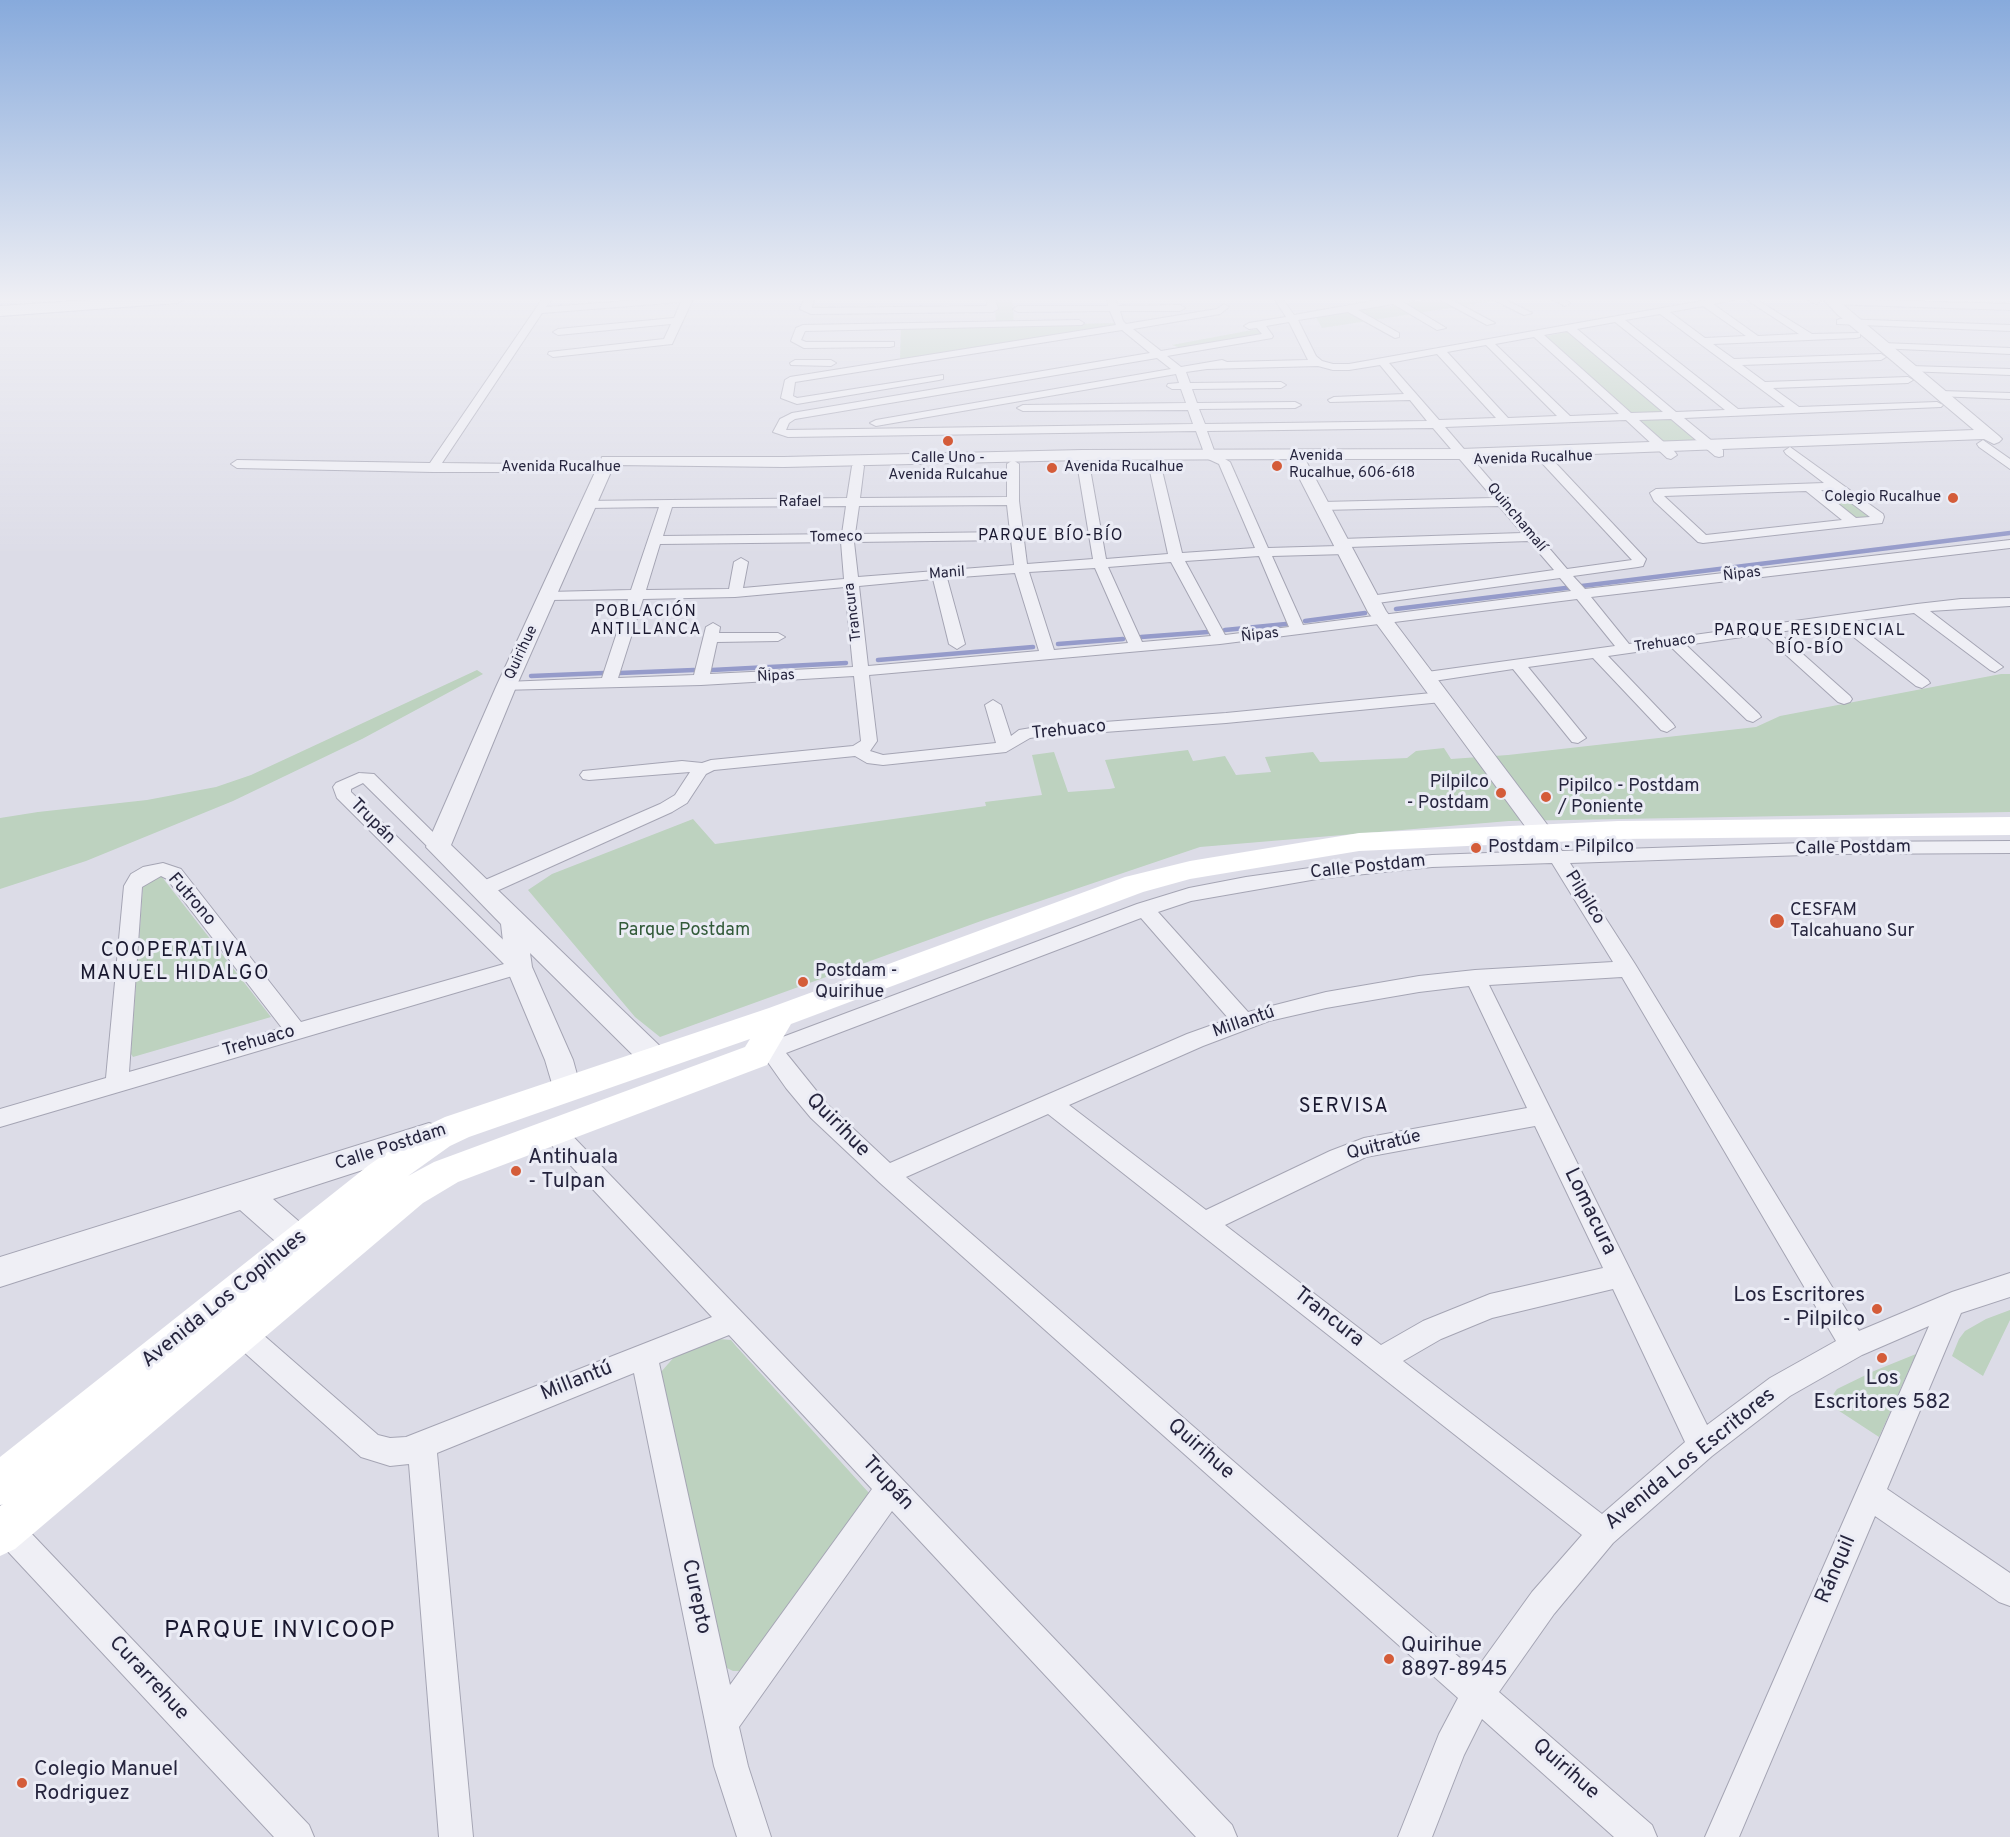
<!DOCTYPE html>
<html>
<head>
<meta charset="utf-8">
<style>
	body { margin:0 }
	canvas { display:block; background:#dcdce7 }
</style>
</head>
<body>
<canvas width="2010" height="1837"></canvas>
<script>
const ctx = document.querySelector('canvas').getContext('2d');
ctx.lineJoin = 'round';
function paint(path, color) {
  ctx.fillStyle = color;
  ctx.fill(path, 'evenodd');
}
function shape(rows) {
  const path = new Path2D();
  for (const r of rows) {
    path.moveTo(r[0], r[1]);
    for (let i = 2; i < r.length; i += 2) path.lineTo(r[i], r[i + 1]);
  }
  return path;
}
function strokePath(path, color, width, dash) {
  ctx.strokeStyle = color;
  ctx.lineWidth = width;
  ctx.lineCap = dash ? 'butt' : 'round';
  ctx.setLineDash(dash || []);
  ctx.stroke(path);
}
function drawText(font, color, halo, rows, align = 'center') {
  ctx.font = font + ' Overpass,sans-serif';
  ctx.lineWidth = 6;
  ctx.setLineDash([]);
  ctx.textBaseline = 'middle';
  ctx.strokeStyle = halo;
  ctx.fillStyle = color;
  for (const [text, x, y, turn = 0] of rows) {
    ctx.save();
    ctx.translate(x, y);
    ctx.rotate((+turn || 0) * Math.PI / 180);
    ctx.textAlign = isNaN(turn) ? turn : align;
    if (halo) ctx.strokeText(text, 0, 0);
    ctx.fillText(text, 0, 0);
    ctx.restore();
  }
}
paint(shape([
	[995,298,1012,298,1014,324,996,324],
	[1437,298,1513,298,1322,328,1315,315,1375,306,1388,308,1394,305],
	[1114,323,1121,325,900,360,901,329],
	[1258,329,1261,334,1181,348,1172,345],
	[1571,331,1665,411,1664,414,1631,413,1543,337],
	[1674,418,1702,442,1663,443,1636,420],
	[1841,491,1872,515,1869,518,1855,519,1821,492],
	[477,670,483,674,362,739,233,801,86,861,0,889,0,818,38,812,147,800,216,787,251,775],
	[2001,674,2010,674,2010,812,1509,821,1200,847,981,921,660,1037,635,1017,528,890,552,874,693,819,715,844,986,806,985,802,1042,795,1032,755,1054,752,1068,792,1109,789,1115,788,1105,760,1188,750,1193,761,1225,756,1236,775,1271,772,1265,757,1313,752,1320,762,1407,758,1416,751,1444,748,1451,759,1508,755,1756,727,1780,716],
	[159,876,162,877,271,1017,133,1057,131,1054,143,886],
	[2010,1310,2010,1320,1983,1376,1952,1356,1959,1339,1965,1331,1986,1319],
	[719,1339,731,1340,736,1346,869,1493,869,1497,741,1671,733,1671,727,1668,721,1659,661,1372,675,1356],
	[1916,1354,1879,1437,1827,1403,1837,1389,1874,1371]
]), '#bdd2bf');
strokePath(shape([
	[1396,609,2010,533],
	[1305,621,1365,613],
	[1225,630,1286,624],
	[1141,637,1208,632],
	[1058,644,1123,639],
	[878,660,1033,647],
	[712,670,846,663],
	[620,673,694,670],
	[531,676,604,673]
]), '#959bca', 4.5);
const minor = shape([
	[543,298,552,298,546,307,669,298,693,299,672,344,553,357,548,354,549,352,664,339,671,324,558,335,553,332,558,329,674,318,681,302,542,313,442,463,603,465,607,466,607,472,433,472,237,468,231,464,237,460,430,463,543,298],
	[805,298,814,298,812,308,987,306,986,298,994,298,998,309,993,312,811,314,800,309,805,298],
	[1107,298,1115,298,1118,306,1180,305,1185,308,1180,311,1120,311,1123,321,1126,324,1217,309,1224,304,1229,307,1220,314,1133,329,1161,351,1262,334,1257,328,1249,329,1244,326,1249,323,1286,317,1274,298,1282,298,1294,315,1389,298,1415,298,1414,300,1403,302,1446,328,1437,330,1393,304,1358,310,1399,333,1399,337,1395,338,1348,312,1298,320,1316,356,1322,361,1333,364,1349,364,1718,298,1735,298,1734,300,1713,304,1758,336,1799,334,1744,298,1754,298,1812,334,1860,333,1860,337,1856,338,1713,344,1734,359,1881,354,1886,357,1881,360,1742,365,1765,382,1908,377,1913,380,1908,383,1773,388,1799,407,1937,402,1943,405,1941,407,1684,418,1723,450,1723,456,1719,457,1715,456,1671,419,1639,420,1675,452,1677,455,1671,459,1667,458,1626,420,1445,427,1567,569,1632,560,1541,462,1539,459,1545,455,1549,456,1646,559,1643,566,1638,567,1573,576,1585,589,2010,540,2010,548,1591,597,1629,644,1917,604,1961,599,2010,598,2010,606,1930,611,2003,667,1995,672,1990,670,1914,613,1852,621,1928,680,1930,683,1922,688,1916,686,1837,624,1778,632,1850,696,1852,699,1850,702,1844,704,1838,702,1763,634,1686,645,1759,714,1761,717,1753,722,1747,720,1671,647,1608,656,1673,724,1675,727,1667,732,1661,730,1593,658,1528,667,1586,738,1578,743,1572,742,1513,669,1427,682,1419,677,1427,672,1615,646,1577,599,1220,644,869,675,877,741,870,751,883,755,996,743,985,705,993,700,1001,705,1011,736,1019,730,1037,727,1226,713,1442,692,1450,697,1442,702,1226,723,1037,737,1030,738,1006,752,883,765,867,763,855,756,714,770,706,774,687,803,672,812,490,894,483,896,476,894,473,889,476,884,660,804,675,795,690,772,589,780,583,779,580,775,583,771,682,761,702,763,711,760,853,746,861,741,854,676,701,685,500,690,498,687,506,682,602,678,628,599,548,600,541,596,548,592,631,590,659,507,587,508,581,504,582,501,847,498,852,466,858,462,864,466,860,498,1007,497,1007,464,1013,460,1019,464,1019,501,1027,564,1093,559,1077,463,1083,459,1089,463,1106,559,1168,554,1148,462,1154,458,1160,462,1182,553,1255,548,1219,464,1206,458,1196,431,788,437,773,432,780,419,792,413,1150,353,1122,330,795,382,793,396,797,398,943,375,943,379,939,380,797,404,781,398,785,380,790,377,1116,325,1110,311,1018,312,1013,309,1018,306,1108,306,1107,298],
	[1703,306,1746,336,1705,338,1670,312,1703,306],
	[1660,314,1785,407,1738,409,1625,320,1660,314],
	[1289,322,1308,360,1227,362,1222,360,1181,367,1167,356,1272,338,1273,336,1266,326,1289,322],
	[1615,322,1725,410,1676,412,1577,329,1615,322],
	[1567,331,1663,412,1631,413,1544,335,1567,331],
	[1534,337,1619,414,1570,416,1495,344,1534,337],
	[1486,345,1557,416,1508,418,1447,352,1486,345],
	[1437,354,1496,418,1439,420,1389,363,1437,354],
	[1157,358,1171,369,876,420,870,423,876,426,1176,374,1179,383,1168,384,1167,386,1172,389,1181,389,1186,403,1023,405,1017,408,1023,411,1188,410,1193,424,786,430,789,423,795,419,1157,358],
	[1380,365,1404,394,1334,397,1328,400,1330,402,1410,400,1427,421,1205,424,1199,409,1295,408,1301,405,1295,402,1197,403,1192,389,1281,388,1286,385,1281,382,1190,383,1186,372,1207,369,1318,366,1333,370,1349,370,1380,365],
	[1433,428,1493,498,1322,502,1316,506,1322,510,1499,506,1522,533,1341,539,1334,543,1338,546,1268,548,1230,462,1215,453,1207,431,1433,428],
	[1007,505,1010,532,855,534,859,506,1007,505],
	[846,506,842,534,663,536,672,507,846,506],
	[1011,540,1014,565,858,577,854,542,1011,540],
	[1529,541,1554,570,1370,596,1363,600,1370,604,1560,578,1571,591,1303,625,1272,556,1346,554,1353,550,1349,547,1529,541],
	[841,542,844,579,743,588,748,562,741,558,734,562,729,589,646,590,660,544,841,542],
	[1259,556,1289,627,1225,635,1185,561,1259,556],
	[1171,562,1211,636,1142,642,1108,567,1171,562],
	[1095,568,1128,643,1054,650,1029,572,1095,568],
	[1015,573,1039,651,868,666,859,586,933,579,949,644,957,649,965,644,947,578,1015,573],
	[845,587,853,667,710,674,717,642,778,641,785,637,778,633,719,633,720,627,713,623,706,627,694,675,618,678,643,599,735,597,845,587],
	[1437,298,1448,298,1495,323,1487,325,1437,298],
	[1490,298,1502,298,1532,313,1524,315,1490,298],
	[1549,298,1561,298,1570,303,1565,306,1549,298],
	[1805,298,1817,298,1821,301,1816,304,1805,298],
	[1831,299,2010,304,2010,310,1828,304,1826,302,1831,299],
	[1840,319,2010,325,2010,331,1837,324,1837,320,1840,319],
	[1079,320,1084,323,1082,325,805,331,801,340,806,342,894,342,894,346,890,347,804,348,791,341,796,328,803,325,1079,320],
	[1882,343,2010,348,2010,354,1878,348,1877,346,1882,343],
	[795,360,831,360,836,363,831,366,791,365,790,363,795,360],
	[1910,366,2010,369,2010,375,1906,371,1906,367,1910,366],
	[1940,391,2010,393,2010,399,1936,396,1936,392,1940,391],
	[1983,440,2010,459,2010,469,1979,447,1977,444,1983,440],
	[1790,447,1883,514,1884,517,1882,523,1703,543,1698,542,1654,501,1650,493,1656,489,1824,483,1786,454,1784,451,1790,447],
	[1821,490,1834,490,1870,517,1856,518,1821,490],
	[1806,491,1842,520,1706,535,1664,496,1806,491],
	[359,773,374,774,444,843,447,847,444,851,432,851,363,783,351,789,351,792,526,962,529,967,526,972,0,1127,0,1109,106,1078,124,886,131,874,143,867,163,863,181,869,301,1022,504,964,337,798,333,787,336,783,359,773],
	[161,876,167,879,282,1028,129,1072,142,887,161,876],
	[2010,841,2010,853,1834,854,1570,863,1635,964,1859,1331,1952,1292,2010,1273,2010,1297,1961,1313,1887,1489,2010,1573,2010,1606,1999,1602,1875,1516,1739,1837,1705,1837,1929,1326,1862,1355,1790,1396,1712,1456,1613,1543,1554,1614,1499,1692,1652,1825,1657,1837,1614,1837,1482,1719,1464,1755,1432,1837,1398,1837,1439,1734,1458,1698,879,1182,811,1118,786,1088,767,1061,756,1065,748,1062,745,1056,748,1050,1137,904,1189,888,1246,877,1317,867,1432,855,1544,851,1546,845,1552,843,1558,845,1562,851,1834,842,2010,841],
	[1552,863,1613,962,1475,970,1419,976,1326,992,1248,1012,1158,912,1191,901,1317,879,1432,867,1552,863],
	[1141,918,1229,1019,1187,1034,890,1163,827,1104,786,1053,1141,918],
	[1622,977,1836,1341,1770,1378,1707,1425,1489,985,1622,977],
	[1469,986,1527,1108,1364,1138,1330,1151,1206,1210,1069,1105,1203,1046,1269,1021,1326,1008,1419,992,1469,986],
	[1048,1114,1582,1535,1532,1592,1475,1671,906,1177,1048,1114],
	[1535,1126,1603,1268,1490,1294,1423,1321,1381,1345,1225,1225,1366,1157,1535,1126],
	[1613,1289,1685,1442,1602,1514,1403,1361,1441,1339,1492,1318,1613,1289],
	[554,1122,562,1125,901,1478,1232,1825,1237,1837,1196,1837,892,1511,739,1727,748,1766,771,1837,737,1837,714,1766,634,1373,437,1453,473,1837,439,1837,409,1464,390,1466,361,1457,227,1337,223,1328,227,1319,236,1316,245,1319,378,1435,390,1438,406,1437,712,1317,546,1139,543,1132,546,1125,554,1122],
	[729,1335,872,1489,730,1685,659,1363,729,1335],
	[0,1506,10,1511,309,1825,314,1837,274,1837,0,1543,0,1506]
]);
const tertiary = shape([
	[1822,298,1835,298,1999,436,2002,439,1999,442,1994,444,1984,439,1461,459,1305,459,1386,611,1549,827,1553,832,1549,837,1541,840,1533,837,1368,612,1291,462,1293,459,1082,460,784,467,614,465,516,687,451,845,665,1051,669,1059,665,1067,655,1070,645,1067,530,953,532,967,573,1060,581,1089,576,1097,566,1101,556,1097,545,1060,506,967,501,924,426,847,496,687,602,457,784,457,1082,450,1461,449,1974,430,1838,315,1822,298],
	[429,1123,440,1127,444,1136,440,1145,273,1199,325,1244,329,1254,325,1264,313,1269,301,1264,240,1210,0,1287,0,1257,429,1123]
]);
const primary = shape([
	[121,298,186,298,178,303,0,316,0,306,121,298]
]);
strokePath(minor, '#a5a5b4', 2);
strokePath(tertiary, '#a5a5b4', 2);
strokePath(primary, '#9b9cb3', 2);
paint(minor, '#efeff5');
paint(tertiary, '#efeff5');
paint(shape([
	[2010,817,2010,835,1618,839,1359,851,1190,879,1143,892,791,1024,767,1065,458,1182,423,1203,15,1549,0,1556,0,1506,3,1504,0,1505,0,1457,369,1165,426,1126,445,1117,769,1008,1125,877,1190,861,1359,833,1618,821,2010,817],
	[750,1039,745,1047,434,1162,408,1176,450,1146,469,1137,750,1039]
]), '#fff');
paint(primary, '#fff');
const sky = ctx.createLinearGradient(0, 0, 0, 555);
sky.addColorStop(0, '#87aadc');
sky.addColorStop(0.54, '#efeff4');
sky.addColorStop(1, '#efeff400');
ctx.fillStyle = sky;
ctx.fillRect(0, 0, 2010, 555);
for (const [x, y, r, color] of [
	[948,441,6,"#d45c39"],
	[1277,466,6,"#d45c39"],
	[1052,468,6,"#d45c39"],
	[1953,498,6,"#d45c39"],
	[1501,793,6,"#d45c39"],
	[1546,797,6,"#d45c39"],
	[1476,848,6,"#d45c39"],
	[1777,921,8,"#d45c39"],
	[803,982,6,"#d45c39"],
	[516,1171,6,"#d45c39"],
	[1877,1309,6,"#d45c39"],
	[1882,1358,6,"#d45c39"],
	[1389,1659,6,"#d45c39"],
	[22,1783,6,"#d45c39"]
]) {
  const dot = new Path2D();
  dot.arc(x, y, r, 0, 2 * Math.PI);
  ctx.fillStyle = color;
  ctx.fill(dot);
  strokePath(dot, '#ebecf5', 2);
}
drawText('15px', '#26253e', '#ebecf5', [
	["Avenida",1289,457],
	["Rucalhue, 606-618",1289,474],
	["Calle Uno -",948,459,"center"],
	["Avenida Rulcahue",948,476,"center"],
	["Avenida Rucalhue",1064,468],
	["Colegio Rucalhue",1941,498,"right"]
], 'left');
drawText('15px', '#26253e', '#ebecf5', [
	["Avenida Rucalhue",1533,459,-2],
	["Avenida Rucalhue",561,468],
	["Rafael",800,503],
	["Quinchamalí",1516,518,50],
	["Tomeco",836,538,-1],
	["Manil",947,574,-4],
	["Ñipas",1742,575,-7],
	["Trancura",854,612,-97],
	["Ñipas",1260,636,-7],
	["Trehuaco",1665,644,-8],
	["Quirihue",522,653,-65],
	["Ñipas",776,677,-3]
]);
ctx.letterSpacing = '1.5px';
drawText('16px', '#19182f', '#ebecf5', [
	["PARQUE BÍO-BÍO",1051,537],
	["POBLACIÓN",646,613],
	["ANTILLANCA",646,631],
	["PARQUE RESIDENCIAL",1810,632],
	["BÍO-BÍO",1810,650]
]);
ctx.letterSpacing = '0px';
drawText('18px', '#26253e', '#ebecf5', [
	["Trehuaco",1069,731,-6],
	["Trupán",372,822,45],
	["Calle Postdam",1853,849,-1],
	["Calle Postdam",1368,868,-6],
	["Pilpilco",1584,898,58],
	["Futrono",191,900,49],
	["Millantú",1244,1023,-19],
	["Trehuaco",259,1042,-16],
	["Quitratúe",1384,1146,-14],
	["Calle Postdam",391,1148,-18]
]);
drawText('18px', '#26253e', '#ebecf5', [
	["Pilpilco",1489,783,"right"],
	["- Postdam",1489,804,"right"],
	["Pipilco - Postdam",1558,787],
	["/ Poniente",1558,808],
	["Postdam - Pilpilco",1488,848],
	["CESFAM",1790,911],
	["Talcahuano Sur",1790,932],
	["Postdam -",815,972],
	["Quirihue",815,993]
], 'left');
drawText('18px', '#325a39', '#ebecf5', [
	["Parque Postdam",684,931]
]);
ctx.letterSpacing = '1.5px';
drawText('20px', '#19182f', '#ebecf5', [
	["COOPERATIVA",175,952],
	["MANUEL HIDALGO",175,975],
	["SERVISA",1344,1108]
]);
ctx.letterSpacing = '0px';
drawText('21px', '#26253e', '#ebecf5', [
	["Quirihue",837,1126,45],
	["Lomacura",1589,1212,64],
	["Avenida Los Copihues",225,1300,-39],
	["Trancura",1328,1318,38],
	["Millantú",577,1382,-22],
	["Quirihue",1200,1450,41],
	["Avenida Los Escritores",1691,1460,-39],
	["Trupán",887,1484,47],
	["Ránquil",1837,1570,-67],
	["Curepto",695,1597,78],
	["Curarrehue",148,1679,47],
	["Quirihue",1565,1770,41]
]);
drawText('21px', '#26253e', '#ebecf5', [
	["Antihuala",528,1159],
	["- Tulpan",528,1183],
	["Los Escritores",1865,1297,"right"],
	["- Pilpilco",1865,1321,"right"],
	["Los",1882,1380,"center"],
	["Escritores 582",1882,1404,"center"],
	["Quirihue",1401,1647],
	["8897-8945",1401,1671],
	["Colegio Manuel",34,1771],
	["Rodriguez",34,1795]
], 'left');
ctx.letterSpacing = '1.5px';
drawText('24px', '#19182f', '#ebecf5', [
	["PARQUE INVICOOP",280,1632]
]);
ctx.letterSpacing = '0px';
</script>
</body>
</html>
